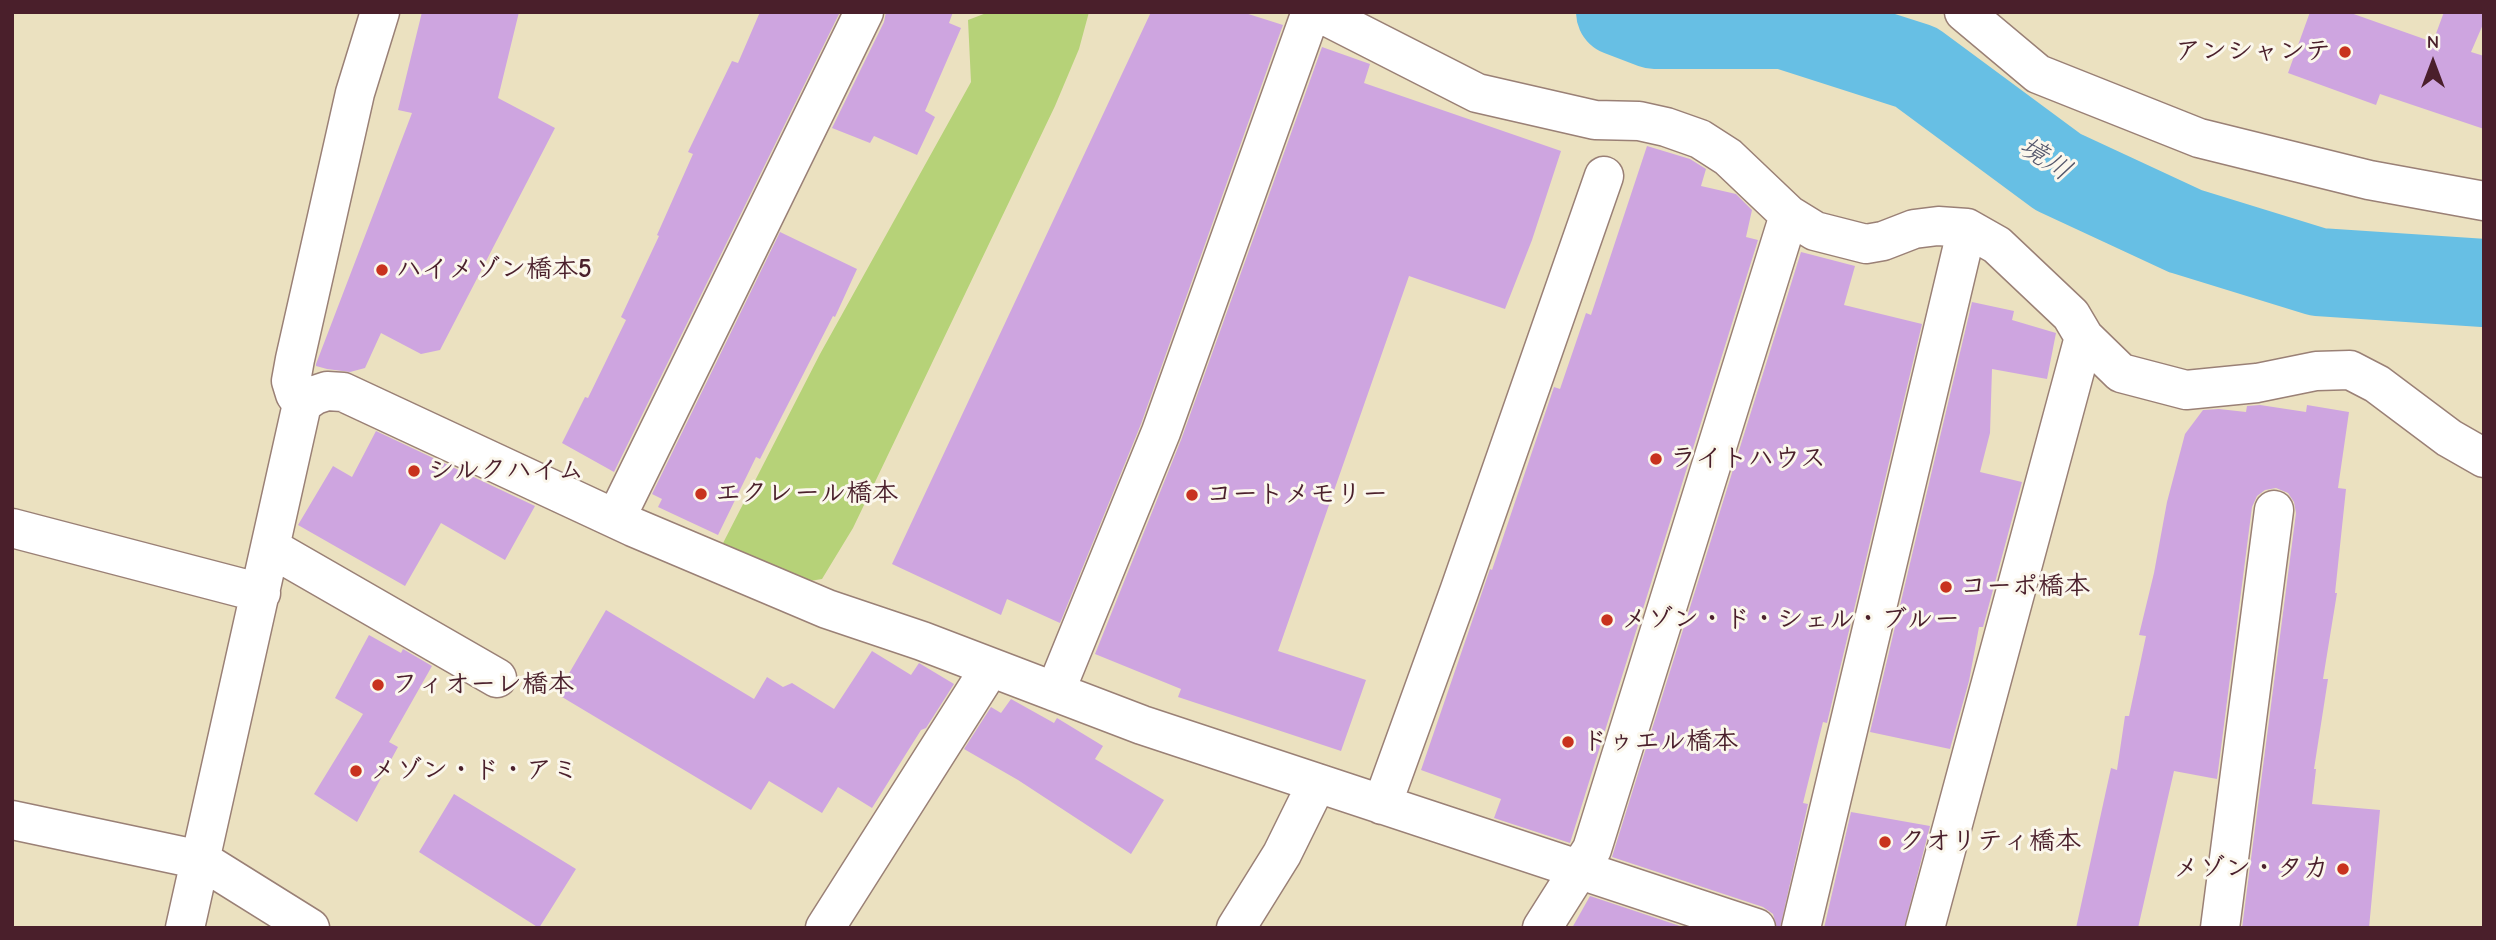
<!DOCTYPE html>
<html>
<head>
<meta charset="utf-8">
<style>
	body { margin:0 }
	#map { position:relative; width:2496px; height:940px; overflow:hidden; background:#ebe1c0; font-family:"Comic Neue",sans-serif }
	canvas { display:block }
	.frame { position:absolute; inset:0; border:14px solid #4a1f2b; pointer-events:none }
	.north { position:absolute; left:2398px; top:28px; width:70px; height:70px; -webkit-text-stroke:5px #fbf7ec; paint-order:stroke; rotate:0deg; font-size:19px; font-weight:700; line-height:28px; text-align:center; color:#4a1f2b }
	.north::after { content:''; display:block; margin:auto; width:24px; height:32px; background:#4a1f2b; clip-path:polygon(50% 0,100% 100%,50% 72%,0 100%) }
</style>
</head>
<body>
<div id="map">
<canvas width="2496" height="940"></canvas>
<div class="frame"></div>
<div class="north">N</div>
</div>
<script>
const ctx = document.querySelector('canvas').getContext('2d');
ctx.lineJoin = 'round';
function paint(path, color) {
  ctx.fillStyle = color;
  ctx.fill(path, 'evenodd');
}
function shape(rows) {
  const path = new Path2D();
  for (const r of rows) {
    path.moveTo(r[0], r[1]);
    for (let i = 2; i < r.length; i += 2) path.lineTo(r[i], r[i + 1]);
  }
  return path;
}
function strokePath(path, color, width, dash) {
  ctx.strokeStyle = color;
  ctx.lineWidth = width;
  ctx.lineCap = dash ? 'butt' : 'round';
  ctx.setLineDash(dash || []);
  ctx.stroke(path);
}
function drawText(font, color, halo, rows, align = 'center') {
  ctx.font = font + ' "Comic Neue","Klee One",sans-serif';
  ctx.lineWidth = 6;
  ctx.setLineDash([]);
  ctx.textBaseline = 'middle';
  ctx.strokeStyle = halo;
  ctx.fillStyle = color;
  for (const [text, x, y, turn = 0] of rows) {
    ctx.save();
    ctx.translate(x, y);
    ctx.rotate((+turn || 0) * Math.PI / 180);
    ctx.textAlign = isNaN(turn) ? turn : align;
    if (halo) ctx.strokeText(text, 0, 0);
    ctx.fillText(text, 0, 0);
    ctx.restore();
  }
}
paint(shape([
	[989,12,1089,12,1079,49,1055,106,853,528,822,579,804,582,721,547,820,354,971,82,968,20]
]), '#b6d278');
strokePath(shape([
	[1620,12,1654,25,1785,25,1916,67,2058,172,2185,231,2318,272,2484,283]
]), '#67bfe4', 88);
paint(shape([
	[422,12,519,12,498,98,555,128,440,350,421,354,381,333,365,368,350,372,327,369,316,366,316,364,412,113,398,110],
	[760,12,840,12,614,472,562,443,585,397,588,398,626,320,621,317,659,236,657,235,693,154,688,152,732,61,738,63],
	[886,12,953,12,949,23,961,28,925,111,935,117,917,155,874,136,870,143,832,128,884,22],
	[1151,12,1242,12,1283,25,1141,424,1060,623,1007,599,1001,615,892,564],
	[2310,12,2348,12,2427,40,2428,37,2434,39,2444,12,2484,12,2484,22,2471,52,2484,56,2484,129,2380,94,2376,105,2288,73],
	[1322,47,1370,64,1364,83,1561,151,1532,240,1505,309,1409,276,1278,651,1366,680,1341,751,1178,697,1181,689,1095,654,1181,440],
	[1647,146,1690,159,1706,169,1701,186,1736,194,1752,210,1746,237,1758,240,1570,843,1494,818,1501,799,1421,770,1490,569,1492,570,1554,387,1560,389,1586,313,1591,315],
	[780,232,857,269,835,317,833,316,760,459,756,457,718,535,658,507,662,499,652,494],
	[1801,252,1855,266,1844,305,1922,324,1827,723,1823,722,1803,803,1808,804,1780,928,1777,928,1773,914,1763,907,1612,857],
	[1972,302,2014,311,2012,320,2056,333,2047,379,1992,369,1990,433,1980,472,2022,482,1983,627,1979,627,1969,681,1950,749,1870,732],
	[2260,405,2306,412,2307,405,2349,412,2338,488,2346,489,2335,593,2337,593,2323,679,2328,679,2314,769,2316,769,2312,804,2380,810,2369,928,2242,928,2296,513,2294,502,2288,493,2276,488,2265,490,2257,496,2252,507,2217,779,2174,771,2138,928,2076,928,2111,768,2117,770,2125,716,2129,716,2146,636,2139,635,2154,573,2167,502,2185,434,2203,410,2219,409,2246,412,2247,406],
	[376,431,535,506,505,560,441,523,405,586,298,525,333,466,352,477],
	[606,610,754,699,767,677,783,687,792,683,834,709,872,651,911,675,919,663,954,684,926,728,921,730,872,808,838,787,822,813,769,781,751,810,557,694],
	[369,635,401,653,403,649,432,666,389,742,398,747,357,822,314,794,363,714,335,698],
	[1011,699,1054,723,1057,718,1103,746,1095,759,1164,800,1131,854,1018,780,964,749,991,707,1001,713],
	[454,794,576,869,539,928,419,852],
	[1851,812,1930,826,1904,928,1824,928],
	[1590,896,1686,928,1572,928]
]), '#cea5e0');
const minor = shape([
	[1318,12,1477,93,1595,120,1639,121,1666,127,1700,139,1728,157,1789,215,1815,231,1866,244,1883,241,1914,229,1938,226,1967,228,1997,245,2071,315,2084,337,2121,373,2186,390,2257,383,2316,371,2350,370,2377,384,2449,438,2484,458],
	[1964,12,2038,74,2199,138,2369,180,2484,201],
	[302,404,315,395,327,391,343,392,633,527,827,609,922,641,1142,725,1756,928],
	[616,518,864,12],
	[12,528,261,593],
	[271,548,497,678],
	[1055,692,1161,432,1311,12],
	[1382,805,1459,592,1604,176],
	[12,820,201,860,310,928],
	[185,928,302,404,295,394,291,381,295,359,355,93,380,12],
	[825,928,990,668],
	[1236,928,1282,854,1317,783],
	[1542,928,1592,849,1789,215],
	[1801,928,1967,228],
	[1925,928,2084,337],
	[2220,928,2274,510]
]);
strokePath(minor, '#9a8076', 41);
strokePath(minor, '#fff', 38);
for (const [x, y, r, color] of [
	[2345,52,7,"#c8321e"],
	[382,270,7,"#c8321e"],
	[1656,459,7,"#c8321e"],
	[414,471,7,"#c8321e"],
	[701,494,7,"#c8321e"],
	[1192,495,7,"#c8321e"],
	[1946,587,7,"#c8321e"],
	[1607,620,7,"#c8321e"],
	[378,685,7,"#c8321e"],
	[1568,742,7,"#c8321e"],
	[356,771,7,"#c8321e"],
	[1885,842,7,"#c8321e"],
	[2343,869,7,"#c8321e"]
]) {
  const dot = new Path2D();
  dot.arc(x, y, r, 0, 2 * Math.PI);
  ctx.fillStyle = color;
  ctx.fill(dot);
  strokePath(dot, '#fbf7ec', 2.5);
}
drawText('bold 26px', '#4a1f2b', '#fbf7ec', [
	["アンシャンテ",2331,52,"right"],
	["ハイメゾン橋本5",396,270],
	["ライトハウス",1670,459],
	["シルクハイム",428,471],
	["エクレール橋本",715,494],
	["コートメモリー",1206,495],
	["コーポ橋本",1960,587],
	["メゾン・ド・シェル・ブルー",1621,620],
	["フィオーレ橋本",392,685],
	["ドゥエル橋本",1582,742],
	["メゾン・ド・アミ",370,771],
	["クオリティ橋本",1899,842],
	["メゾン・タカ",2329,869,"right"]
], 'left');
drawText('italic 28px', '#54576c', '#fbf7ec', [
	["境川",2045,159,33]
]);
</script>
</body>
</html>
